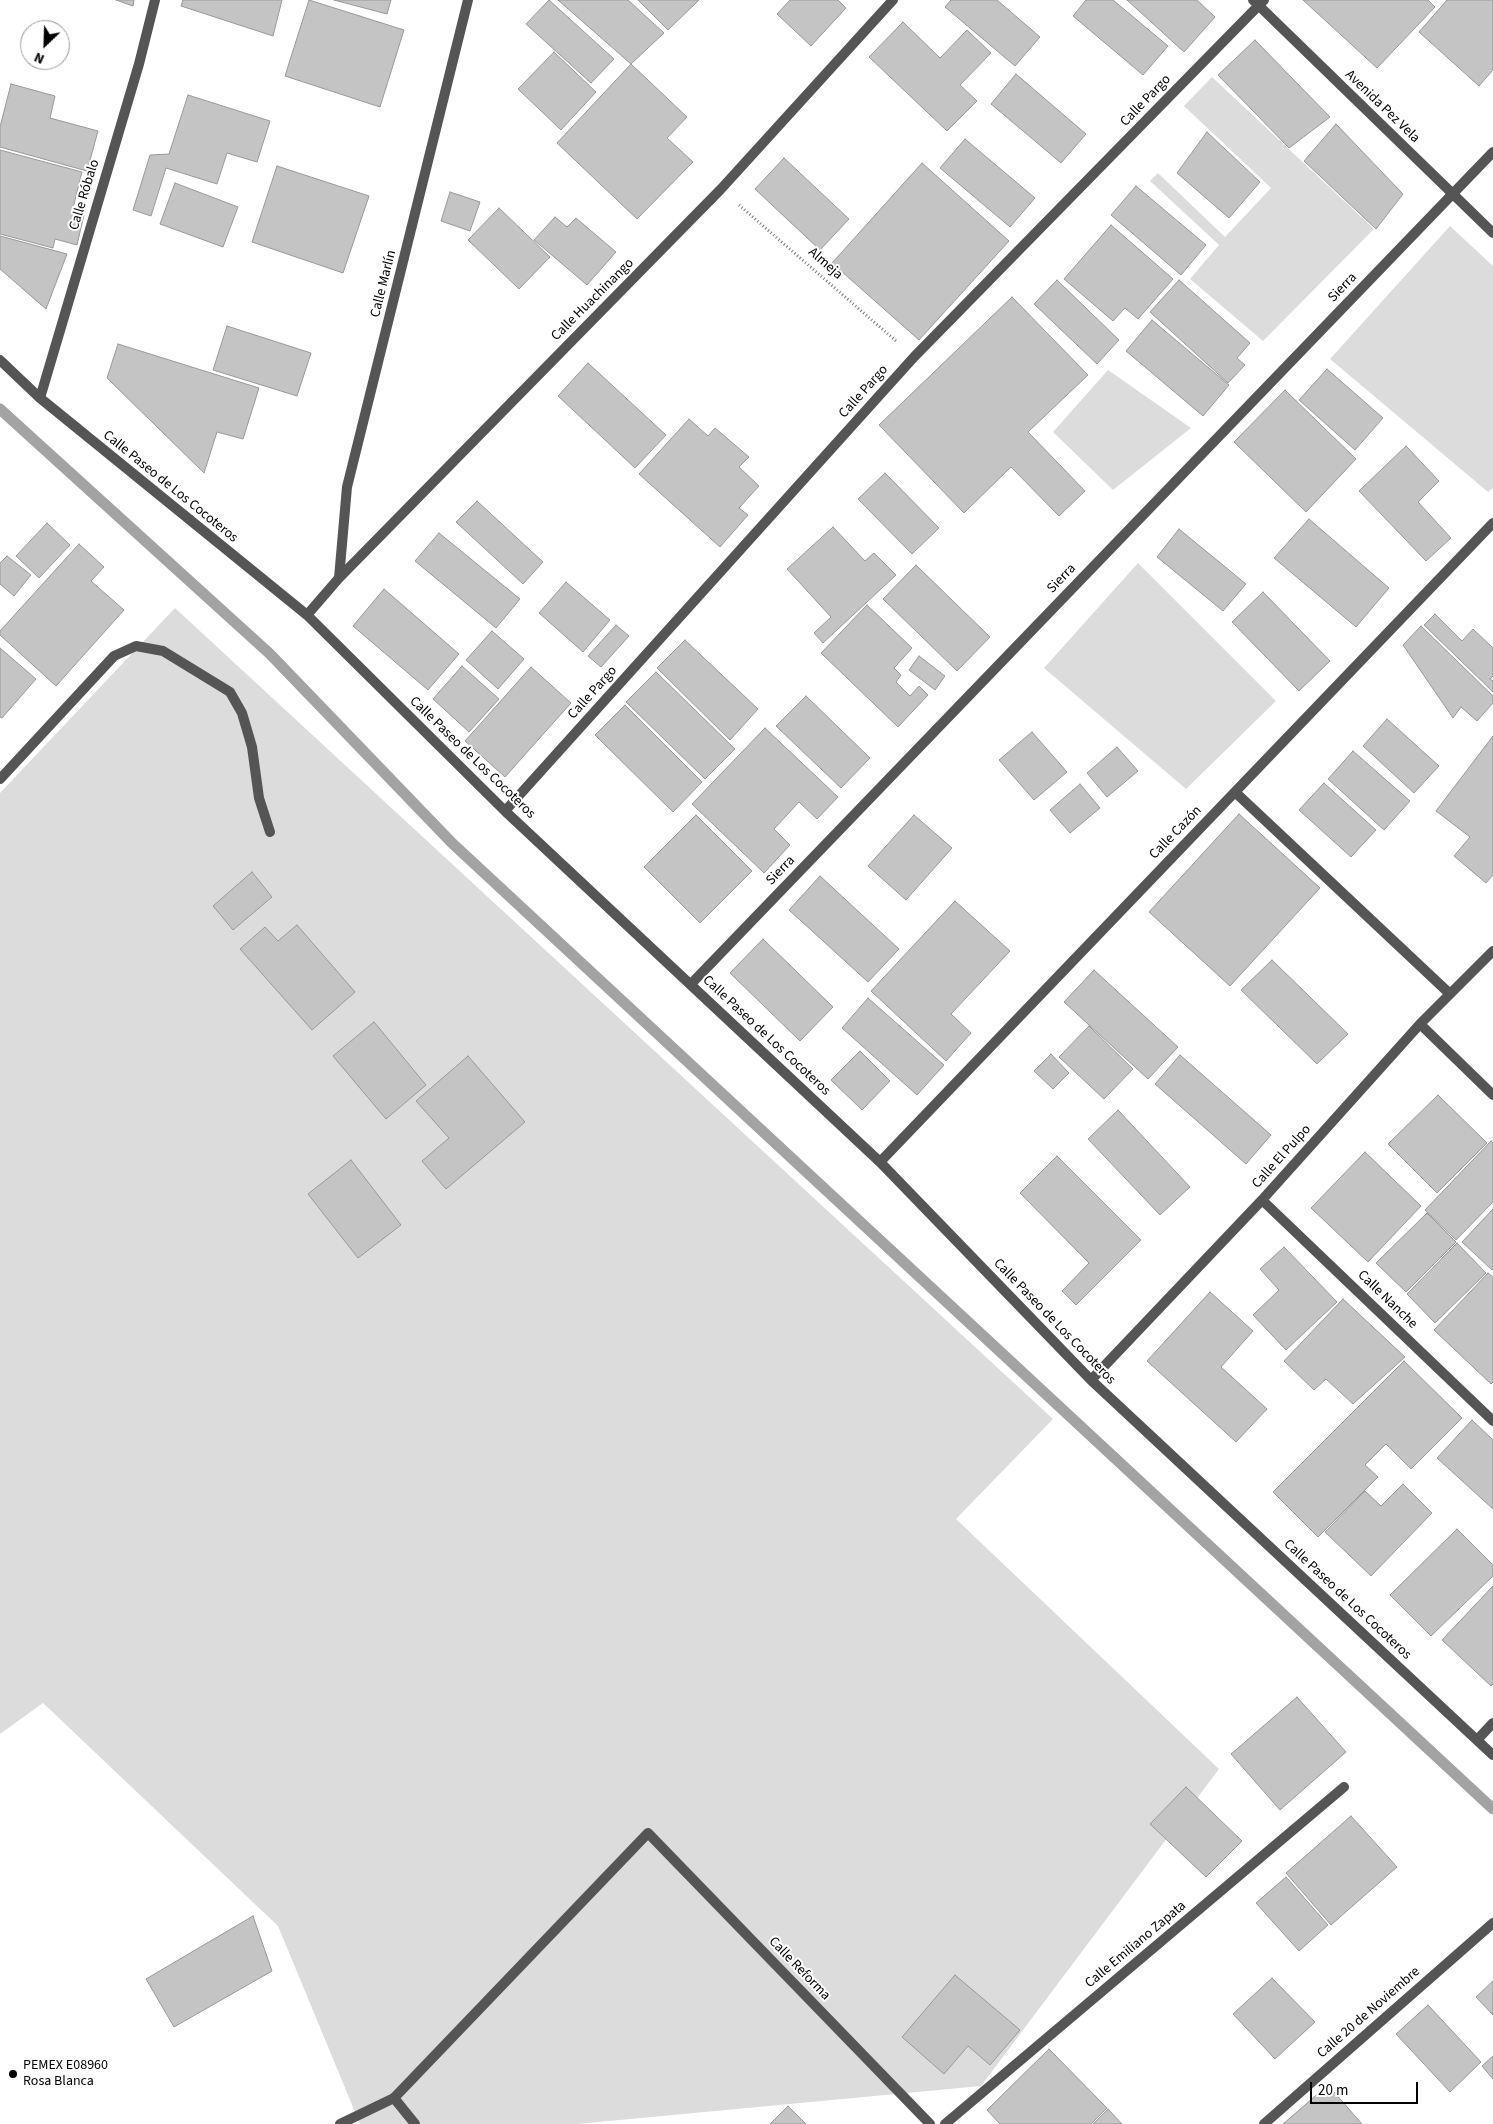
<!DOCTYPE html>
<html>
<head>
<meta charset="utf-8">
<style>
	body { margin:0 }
	#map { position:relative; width:1493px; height:2124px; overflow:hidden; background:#fff; font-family:"Source Sans 3",sans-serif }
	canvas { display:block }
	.north { position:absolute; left:20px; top:20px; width:50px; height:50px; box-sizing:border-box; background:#fff; border:1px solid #999; border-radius:50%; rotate:204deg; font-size:14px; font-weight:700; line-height:20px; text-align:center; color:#000 }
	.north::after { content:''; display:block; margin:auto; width:18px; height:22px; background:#000; clip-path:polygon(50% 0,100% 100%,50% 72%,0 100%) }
	.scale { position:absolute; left:1310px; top:2082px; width:108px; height:22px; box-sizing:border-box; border:2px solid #000; border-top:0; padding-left:6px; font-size:15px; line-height:18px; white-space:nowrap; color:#000; -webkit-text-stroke:4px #fff; paint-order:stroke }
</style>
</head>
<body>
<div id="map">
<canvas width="1493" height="2124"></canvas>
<div class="north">N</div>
<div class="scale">20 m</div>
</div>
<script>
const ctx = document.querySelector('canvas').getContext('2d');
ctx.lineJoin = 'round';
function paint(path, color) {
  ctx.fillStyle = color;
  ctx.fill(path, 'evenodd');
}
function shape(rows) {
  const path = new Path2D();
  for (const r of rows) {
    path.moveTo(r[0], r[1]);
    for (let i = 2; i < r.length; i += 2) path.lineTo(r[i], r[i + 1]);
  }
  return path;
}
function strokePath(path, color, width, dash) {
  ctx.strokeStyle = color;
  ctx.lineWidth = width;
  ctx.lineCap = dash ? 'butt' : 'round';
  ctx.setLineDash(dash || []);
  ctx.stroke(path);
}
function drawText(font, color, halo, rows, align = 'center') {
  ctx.font = font + ' "Source Sans 3",sans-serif';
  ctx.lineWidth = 4;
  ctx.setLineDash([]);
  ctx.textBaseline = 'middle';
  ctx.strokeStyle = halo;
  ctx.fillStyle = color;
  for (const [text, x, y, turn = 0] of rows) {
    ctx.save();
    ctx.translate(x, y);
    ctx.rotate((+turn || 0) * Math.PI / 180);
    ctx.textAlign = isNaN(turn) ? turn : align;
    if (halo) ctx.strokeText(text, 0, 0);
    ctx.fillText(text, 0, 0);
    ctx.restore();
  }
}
paint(shape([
	[1212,77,1374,229,1263,341,1190,279,1219,245,1150,181,1158,173,1225,237,1271,188,1184,106],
	[1450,226,1493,266,1493,488,1488,492,1330,359],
	[1108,370,1191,428,1113,490,1053,432],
	[1138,563,1276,701,1186,789,1044,668],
	[175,608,1053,1419,956,1519,1219,1769,981,2086,577,2124,360,2124,278,1926,43,1703,0,1734,0,793]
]), '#dcdcdc');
strokePath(shape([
	[0,409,270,654,452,843,1493,1809]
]), '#a3a3a3', 11);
const building = shape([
	[116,0,134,0,133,6,116,0],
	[183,0,282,0,273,36,181,6,183,0],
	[309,0,404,30,380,107,285,76,309,0],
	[334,0,391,0,387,14,334,0],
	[549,0,614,59,591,83,526,24,549,0],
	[558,0,628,0,664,33,631,64,558,0],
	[638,0,699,0,668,30,638,0],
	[790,0,838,0,846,8,811,46,777,14,790,0],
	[951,0,997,0,1040,37,1015,66,945,7,951,0],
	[1086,0,1113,0,1168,46,1143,75,1073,16,1086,0],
	[1127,0,1197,0,1215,17,1184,52,1127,0],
	[1303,0,1428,0,1435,7,1377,68,1303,0],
	[1447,0,1493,0,1493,70,1479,86,1419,32,1447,0],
	[903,22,940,58,967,30,991,53,960,85,977,101,947,131,869,57,903,22],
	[1255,40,1330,117,1289,148,1218,75,1255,40],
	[554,52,596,92,561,130,518,89,554,52],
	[631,64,687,117,667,138,693,162,637,219,557,143,631,64],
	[1016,74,1086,134,1061,163,991,104,1016,74],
	[11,84,55,96,50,118,98,131,87,171,0,147,0,127,11,84],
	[188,95,270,121,257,162,227,153,217,184,166,168,151,216,133,210,150,155,169,154,188,95],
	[1336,124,1403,194,1376,229,1304,161,1336,124],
	[1207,132,1260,182,1229,218,1177,173,1207,132],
	[965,139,1035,198,1010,227,940,168,965,139],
	[0,150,82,172,72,212,84,215,77,245,55,239,53,248,0,234,0,150],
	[784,158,849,219,820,250,755,189,784,158],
	[922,163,1009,241,919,340,832,263,922,163],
	[277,166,369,196,343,273,252,242,277,166],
	[175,183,238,207,223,247,160,224,175,183],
	[1136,186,1206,245,1181,275,1111,215,1136,186],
	[450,192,480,202,470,231,441,221,450,192],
	[499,208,550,257,519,289,468,240,499,208],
	[555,217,567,227,576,218,616,252,587,285,534,240,555,217],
	[1111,225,1173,279,1138,319,1125,308,1113,321,1064,279,1111,225],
	[0,236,67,254,46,309,0,269,0,236],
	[1057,280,1119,340,1097,364,1034,304,1057,280],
	[1179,280,1250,343,1237,358,1245,365,1228,383,1150,312,1179,280],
	[1012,297,1088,375,1028,432,1085,491,1059,516,1011,467,964,513,879,425,1012,297],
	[1152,320,1229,385,1203,416,1126,351,1152,320],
	[227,326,311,353,297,396,213,370,227,326],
	[118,344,259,388,243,439,217,432,204,473,107,378,118,344],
	[588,363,666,435,635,468,558,396,588,363],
	[1327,369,1383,418,1355,450,1299,400,1327,369],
	[1285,390,1356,459,1306,512,1234,442,1285,390],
	[689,419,708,436,715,428,749,457,739,467,759,486,739,508,748,515,720,547,639,474,689,419],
	[1406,446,1439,481,1418,502,1451,538,1426,561,1359,491,1406,446],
	[885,473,939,528,912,554,858,499,885,473],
	[477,501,543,562,523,584,456,522,477,501],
	[1309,519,1389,588,1356,627,1274,558,1309,519],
	[47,523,70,545,39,578,16,556,47,523],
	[833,527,865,561,874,553,896,575,823,643,814,633,831,617,787,569,833,527],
	[1179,529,1246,584,1223,611,1157,557,1179,529],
	[439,533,520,599,496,628,415,561,439,533],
	[79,544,104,567,91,581,124,610,56,686,0,635,0,631,79,544],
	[7,556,31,575,14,596,0,584,0,563,7,556],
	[916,565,990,637,957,671,883,599,916,565],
	[566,582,610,620,583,652,539,613,566,582],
	[384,589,459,654,428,690,353,626,384,589],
	[1263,592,1330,661,1299,691,1232,622,1263,592],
	[867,605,912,648,894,668,901,675,896,682,910,696,919,686,928,695,898,727,821,653,867,605],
	[1435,614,1462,641,1473,629,1493,648,1493,676,1490,679,1493,681,1493,692,1424,625,1435,614],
	[616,625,629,636,601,667,588,656,616,625],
	[1421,626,1493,696,1493,703,1477,721,1461,707,1453,718,1403,645,1421,626],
	[492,631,524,659,498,689,466,660,492,631],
	[685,640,758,709,730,740,657,668,685,640],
	[0,648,36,679,2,718,0,717,0,648],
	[919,656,945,676,935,690,909,670,919,656],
	[462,666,499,699,469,732,433,699,462,666],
	[531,667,571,703,505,777,465,741,531,667],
	[656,672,735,749,705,779,626,702,656,672],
	[806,696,870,758,841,788,776,726,806,696],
	[625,705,702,782,673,812,595,735,625,705],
	[1387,719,1439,766,1414,793,1363,746,1387,719],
	[765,728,838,797,817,819,799,802,774,829,790,845,764,873,692,804,765,728],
	[1032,732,1067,772,1034,800,999,760,1032,732],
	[1493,736,1493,875,1486,883,1454,856,1470,837,1436,811,1493,736],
	[1117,747,1138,771,1107,797,1087,773,1117,747],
	[1353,751,1410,801,1384,830,1328,779,1353,751],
	[1324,783,1376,830,1351,857,1299,810,1324,783],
	[1080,784,1100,808,1070,833,1050,810,1080,784],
	[1239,814,1320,888,1230,986,1149,912,1239,814],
	[696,815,752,871,700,923,644,867,696,815],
	[914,815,952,848,906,900,868,866,914,815],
	[252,872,272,897,233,930,213,906,252,872],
	[820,876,899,949,868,982,789,910,820,876],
	[955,901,1010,951,951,1014,971,1033,946,1061,871,991,955,901],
	[297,925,355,992,312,1030,240,949,265,927,278,941,297,925],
	[763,939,833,1007,800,1041,730,973,763,939],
	[1272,960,1348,1034,1317,1064,1241,990,1272,960],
	[1094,970,1178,1047,1148,1079,1064,1002,1094,970],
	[868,998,944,1065,917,1095,842,1028,868,998],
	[374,1022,426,1085,386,1119,333,1056,374,1022],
	[1089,1026,1133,1069,1104,1099,1059,1057,1089,1026],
	[860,1051,890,1081,862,1110,831,1080,860,1051],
	[1051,1054,1069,1073,1053,1089,1034,1071,1051,1054],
	[1180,1055,1271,1135,1246,1164,1155,1084,1180,1055],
	[468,1056,525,1122,446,1189,422,1161,449,1138,416,1101,468,1056],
	[1438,1095,1487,1143,1437,1193,1388,1144,1438,1095],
	[1118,1110,1190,1187,1160,1215,1088,1139,1118,1110],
	[1491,1141,1493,1143,1493,1202,1456,1240,1425,1210,1491,1141],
	[1365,1152,1421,1206,1368,1262,1311,1208,1365,1152],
	[1057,1156,1141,1240,1076,1305,1062,1291,1089,1263,1020,1193,1057,1156],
	[351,1160,401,1225,358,1258,308,1194,351,1160],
	[1493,1209,1493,1269,1492,1270,1462,1242,1493,1209],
	[1427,1213,1456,1242,1406,1292,1376,1263,1427,1213],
	[1457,1243,1486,1273,1435,1323,1407,1294,1457,1243],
	[1284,1247,1337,1302,1286,1350,1253,1315,1279,1290,1260,1269,1284,1247],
	[1488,1273,1493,1277,1493,1382,1491,1384,1434,1330,1488,1273],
	[1210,1292,1253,1331,1221,1367,1267,1409,1236,1442,1147,1361,1210,1292],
	[1343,1299,1405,1357,1353,1404,1326,1379,1314,1390,1284,1361,1343,1299],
	[1404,1361,1462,1418,1411,1469,1386,1444,1365,1465,1378,1477,1318,1537,1273,1492,1404,1361],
	[1472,1420,1493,1440,1493,1509,1437,1458,1472,1420],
	[1403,1484,1432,1513,1371,1576,1325,1532,1365,1491,1381,1506,1403,1484],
	[1457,1529,1493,1565,1493,1576,1431,1636,1390,1595,1457,1529],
	[1493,1586,1493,1684,1491,1686,1442,1640,1493,1586],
	[1297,1697,1346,1752,1280,1810,1231,1754,1297,1697],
	[1186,1787,1242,1841,1206,1877,1150,1824,1186,1787],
	[1351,1816,1397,1867,1331,1925,1286,1873,1351,1816],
	[1286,1877,1328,1925,1299,1951,1256,1903,1286,1877],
	[253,1916,272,1971,174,2027,146,1979,253,1916],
	[955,1975,1020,2030,990,2065,968,2046,944,2074,902,2037,955,1975],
	[1272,1978,1315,2022,1275,2059,1233,2014,1272,1978],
	[1493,1981,1493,2015,1476,1997,1493,1981],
	[1428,2005,1481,2062,1450,2092,1396,2034,1428,2005],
	[1049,2049,1107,2108,1091,2124,1000,2124,987,2110,1049,2049],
	[1493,2056,1493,2079,1482,2066,1493,2056],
	[1328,2085,1362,2124,1283,2124,1328,2085],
	[788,2106,806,2124,770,2124,788,2106],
	[1108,2109,1122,2124,1093,2124,1108,2109]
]);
paint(building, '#c4c4c4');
strokePath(building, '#999', 1);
strokePath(shape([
	[739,205,896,341]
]), '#777', 3, [1, 2.5]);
strokePath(shape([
	[0,779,114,656,136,646,163,651,230,692,242,713,252,747,259,798,270,832],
	[340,2124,394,2098]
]), '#555', 10);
strokePath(shape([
	[1253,0,1493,233],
	[0,360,40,398,307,615,505,811,880,1162,1091,1380,1493,1755],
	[40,398,139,64,155,0],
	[339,578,347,487,468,0],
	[307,615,339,578,721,189,893,0],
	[1235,792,1450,994],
	[505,811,914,357,1264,0],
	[691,984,1493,152],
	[1420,1024,1493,1095],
	[880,1162,1493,523],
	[1262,1200,1493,1421],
	[1091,1380,1262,1200,1420,1024,1493,951],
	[1477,1740,1493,1723],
	[415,2124,394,2098,648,1833,930,2124],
	[945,2124,1344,1787],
	[1264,2124,1493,1923]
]), '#555', 10);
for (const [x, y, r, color] of [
	[13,2074,5,"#000"]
]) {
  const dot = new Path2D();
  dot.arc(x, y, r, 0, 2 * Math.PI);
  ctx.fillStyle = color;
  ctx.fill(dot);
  strokePath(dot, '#fff', 2);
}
drawText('14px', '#000', '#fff', [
	["Calle Pargo",1146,101,-46],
	["Avenida Pez Vela",1382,107,44],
	["Calle Róbalo",85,195,-73],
	["Almeja",825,264,41],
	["Calle Marlín",384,284,-76],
	["Sierra",1343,288,-46],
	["Calle Huachinango",593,300,-45],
	["Calle Pargo",864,392,-48],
	["Calle Paseo de Los Cocoteros",170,487,39],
	["Sierra",1062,579,-46],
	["Calle Pargo",593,693,-48],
	["Calle Paseo de Los Cocoteros",472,758,44],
	["Calle Cazón",1176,833,-46],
	["Sierra",781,871,-46],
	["Calle Paseo de Los Cocoteros",766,1036,43],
	["Calle El Pulpo",1282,1157,-48],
	["Calle Nanche",1387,1300,44],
	["Calle Paseo de Los Cocoteros",1054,1322,46],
	["Calle Paseo de Los Cocoteros",1347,1600,43],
	["Calle Emiliano Zapata",1136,1945,-40],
	["Calle Reforma",799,1969,46],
	["Calle 20 de Noviembre",1369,2013,-41]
]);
drawText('14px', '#000', '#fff', [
	["PEMEX E08960",23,2066],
	["Rosa Blanca",23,2082]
], 'left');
</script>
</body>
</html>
